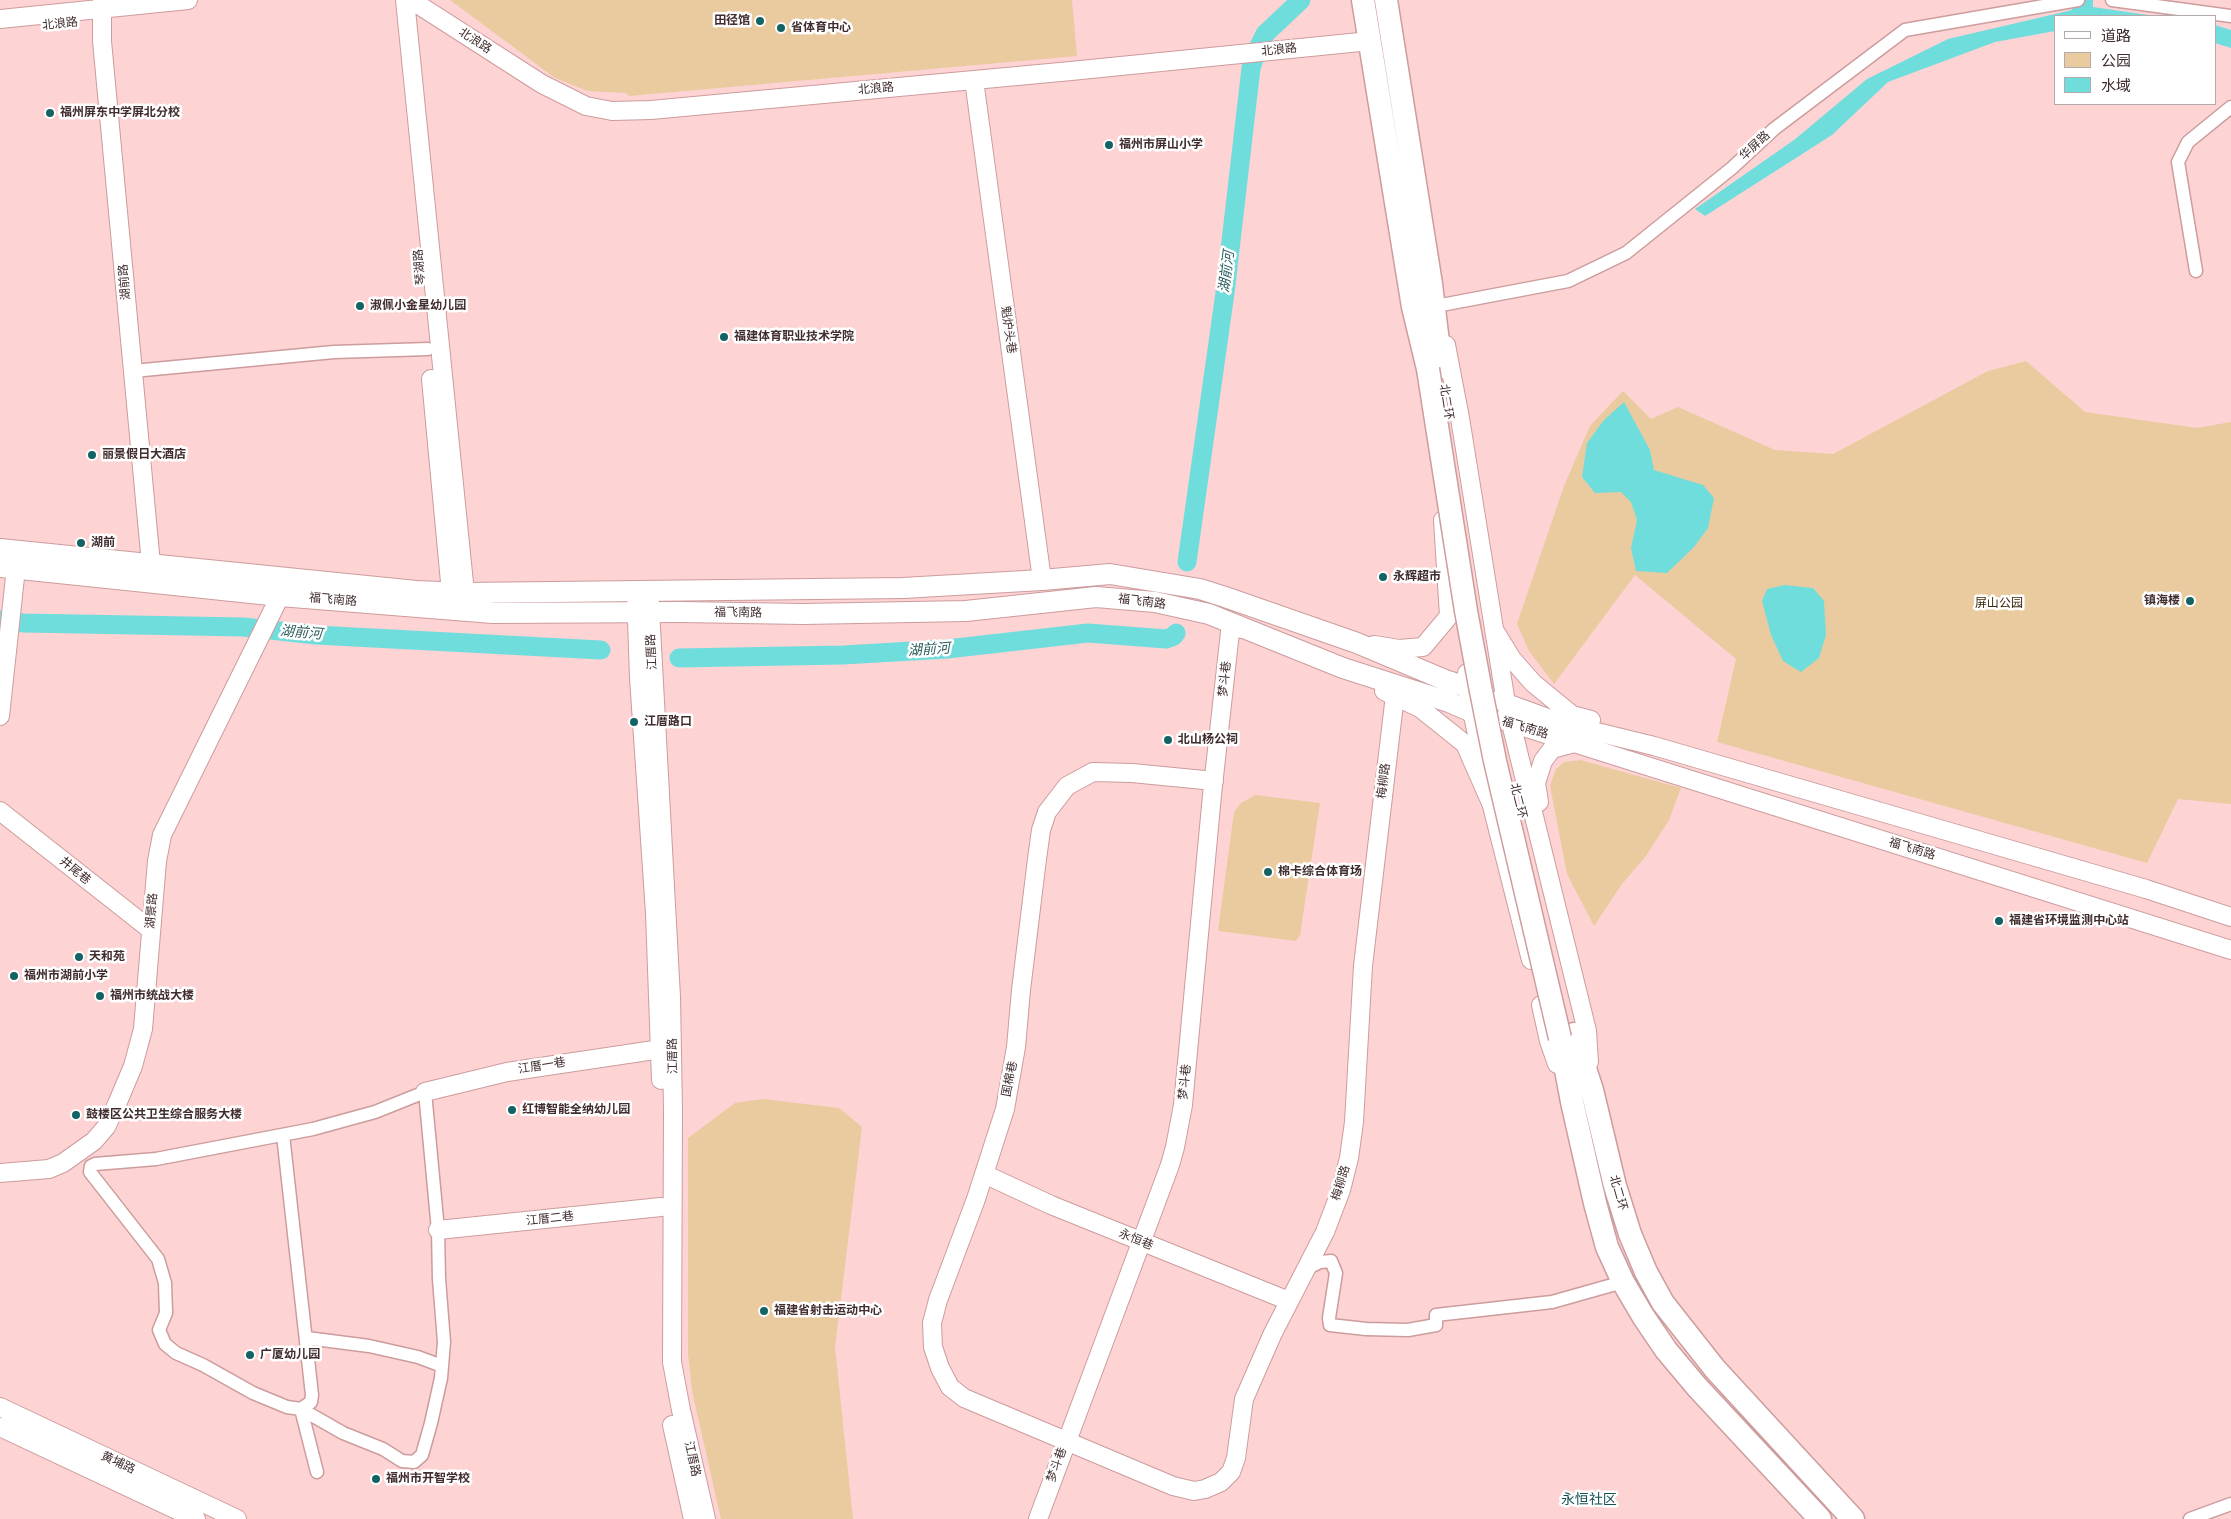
<!DOCTYPE html>
<html>
<head>
<meta charset="utf-8">
<style>
	body { margin:0 }
	#map { position:relative; width:2231px; height:1519px; overflow:hidden; background:#fdd3d4; font-family:Arial,"Noto Sans SC",sans-serif }
	canvas { display:block }
	.legend { position:absolute; left:2054px; top:15px; width:162px; height:90px; box-sizing:border-box; background:#fff; border:1px solid #b3abab; margin:0; padding:6px 9px; list-style:none; font-size:15px; color:#412d2e }
	.legend li { display:flex; align-items:center; gap:10px; height:25px }
	.legend b { width:25px; border:1px solid #b3abab }
</style>
</head>
<body>
<div id="map">
<canvas width="2231" height="1519"></canvas>
<ul class="legend">
<li><b style="height:6px;background:#fff"></b>道路</li>
<li><b style="height:14px;background:#eacb9f"></b>公园</li>
<li><b style="height:14px;background:#70dddd"></b>水域</li>
</ul>
</div>
<script>
const ctx = document.querySelector('canvas').getContext('2d');
ctx.lineJoin = 'round';
function paint(path, color) {
  ctx.fillStyle = color;
  ctx.fill(path, 'evenodd');
}
function shape(rows) {
  const path = new Path2D();
  for (const r of rows) {
    path.moveTo(r[0], r[1]);
    for (let i = 2; i < r.length; i += 2) path.lineTo(r[i], r[i + 1]);
  }
  return path;
}
function strokePath(path, color, width, dash) {
  ctx.strokeStyle = color;
  ctx.lineWidth = width;
  ctx.lineCap = dash ? 'butt' : 'round';
  ctx.setLineDash(dash || []);
  ctx.stroke(path);
}
function drawText(font, color, halo, rows, align = 'center') {
  ctx.font = font + ' Arial,"Noto Sans SC",sans-serif';
  ctx.lineWidth = 5;
  ctx.setLineDash([]);
  ctx.textBaseline = 'middle';
  ctx.strokeStyle = halo;
  ctx.fillStyle = color;
  for (const [text, x, y, turn = 0] of rows) {
    ctx.save();
    ctx.translate(x, y);
    ctx.rotate((+turn || 0) * Math.PI / 180);
    ctx.textAlign = isNaN(turn) ? turn : align;
    if (halo) ctx.strokeText(text, 0, 0);
    ctx.fillText(text, 0, 0);
    ctx.restore();
  }
}
paint(shape([
	[450,0,1072,0,1077,56,629,96,626,93,588,91,555,78],
	[2026,361,2085,412,2197,428,2231,422,2231,804,2178,799,2147,863,1717,742,1736,659,1635,575,1554,684,1529,651,1517,624,1564,486,1590,426,1623,391,1651,419,1678,407,1775,450,1833,454,1988,371],
	[1580,760,1681,788,1669,820,1646,856,1622,884,1594,926,1567,874,1550,786,1556,769,1564,762],
	[1255,795,1320,803,1300,935,1296,941,1218,931,1234,812,1241,803],
	[763,1099,839,1108,862,1127,835,1347,853,1519,721,1519,692,1391,688,1354,688,1138,735,1103]
]), '#eacb9f');
paint(shape([
	[2073,0,2093,0,2093,7,2155,16,2055,16,2055,31,1995,42,1888,82,1832,135,1705,216,1695,209,1794,140,1867,79,1948,39,2072,10],
	[2215,25,2231,30,2231,48,2215,43],
	[1624,402,1650,450,1654,470,1703,485,1714,498,1708,528,1694,547,1667,573,1636,571,1631,548,1637,520,1631,502,1621,492,1595,493,1582,477,1587,443,1604,420],
	[1785,585,1813,588,1824,601,1826,635,1819,658,1801,672,1783,661,1771,635,1762,601,1767,589]
]), '#70dddd');
strokePath(shape([
	[1187,562,1225,293,1251,68,1257,50,1265,34,1301,0],
	[0,620,24,623,243,627,316,635,601,650],
	[679,658,843,655,947,649,1088,633,1166,639,1174,636,1176,633]
]), '#70dddd', 19);
const street = shape([
	[2112,0,2231,16],
	[2196,271,2178,162,2188,142,2231,107],
	[1436,306,1568,281,1626,253,1732,168,1774,129,1905,30,2078,0],
	[133,371,334,352,428,349],
	[283,1135,312,1395,311,1402,301,1409,287,1407,253,1393,203,1365,176,1353,165,1344,159,1330,166,1313,165,1283,158,1259,90,1172,91,1166,95,1164,156,1159,313,1129,375,1112,425,1092,438,1230,439,1279,444,1342,441,1378,431,1423,422,1455,414,1462,402,1461,383,1449,343,1433,301,1409],
	[1306,1269,1320,1262,1331,1261,1336,1273,1329,1318,1330,1325,1366,1329,1408,1330,1436,1325,1436,1315,1552,1302,1623,1282],
	[307,1338,369,1346,418,1357,442,1366],
	[301,1409,317,1472],
	[2190,1519,2231,1504]
]);
const secondary = shape([
	[102,0,102,41,151,564],
	[405,0,465,593],
	[411,0,542,84,586,106,612,111,651,110,1071,71,1370,41],
	[0,19,188,0],
	[974,80,1042,580],
	[1446,345,1460,418,1506,703,1587,1031,1589,1062],
	[431,379,451,593],
	[636,591,639,678,655,913,661,1080],
	[649,591,671,997,673,1111,672,1362,681,1410,706,1519],
	[1496,633,1512,659,1533,683,1572,715,1591,720],
	[1374,645,1399,649,1423,647,1449,616,1443,520],
	[1467,673,1467,687,1484,768],
	[1384,691,1420,708,1465,744,1491,803],
	[1498,700,1564,724,1654,746,2146,889,2231,917],
	[0,716,16,568],
	[1501,720,2231,950],
	[1214,781,1132,773,1093,772,1067,786,1047,812,1041,830,1037,859,1021,990,1016,1047,1005,1109,976,1199,938,1300,932,1323,933,1347,940,1368,950,1387,964,1398,1173,1486,1194,1491,1205,1489,1221,1482,1231,1472,1236,1458,1244,1399,1273,1333,1325,1232,1341,1190,1349,1158,1354,1122,1363,966,1395,695],
	[1489,794,1531,960],
	[1539,802,1536,783,1543,761,1552,749,1574,743],
	[0,811,151,930],
	[1541,1005,1549,1041,1557,1064],
	[425,1092,507,1072,661,1049],
	[0,1173,49,1169,63,1163,94,1141,106,1127,117,1104,133,1066,143,1029,157,861,162,835,280,596],
	[984,1174,1051,1205,1289,1301],
	[438,1230,661,1207],
	[0,1407,237,1519],
	[672,1425,693,1519],
	[0,1427,196,1519],
	[1038,1519,1170,1165,1175,1147,1183,1105,1212,795,1231,623,1242,629]
]);
const primary = shape([
	[0,549,416,591,465,593,903,588,1042,580,1110,574,1200,589,1225,597,1357,643,1445,680,1467,687],
	[0,567,280,596,493,613,681,612,803,614,966,611,1096,597,1155,602,1209,614,1343,668,1449,702,1472,712]
]);
const highway = shape([
	[1363,0,1413,307,1428,369],
	[1386,0,1431,284,1441,367],
	[1574,1034,1592,1090,1615,1186,1630,1234,1646,1272,1663,1303,1715,1369,1853,1519],
	[1560,1038,1572,1102,1595,1203,1607,1247,1623,1282,1643,1316,1666,1350,1697,1387,1820,1519]
]);
strokePath(street, '#cd9c9d', 15);
strokePath(secondary, '#cd9c9d', 20);
strokePath(primary, '#cd9c9d', 22);
strokePath(highway, '#cd9c9d', 25);
strokePath(street, '#fff', 12);
strokePath(secondary, '#fff', 18);
strokePath(primary, '#fff', 20);
strokePath(highway, '#fff', 22);
const highwayBridge = shape([
	[1428,369,1466,611,1480,686,1495,761,1560,1038]
]);
strokePath(highwayBridge, '#cd9c9d', 25, []);
strokePath(highwayBridge, '#fff', 22);
for (const [x, y, r, color] of [
	[760,21,5,"#136364"],
	[781,28,5,"#136364"],
	[50,113,5,"#136364"],
	[1109,145,5,"#136364"],
	[360,306,5,"#136364"],
	[724,337,5,"#136364"],
	[92,455,5,"#136364"],
	[81,543,5,"#136364"],
	[1383,577,5,"#136364"],
	[2190,601,5,"#136364"],
	[634,722,5,"#136364"],
	[1168,740,5,"#136364"],
	[1268,872,5,"#136364"],
	[1999,921,5,"#136364"],
	[79,957,5,"#136364"],
	[14,976,5,"#136364"],
	[100,996,5,"#136364"],
	[512,1110,5,"#136364"],
	[76,1115,5,"#136364"],
	[764,1311,5,"#136364"],
	[250,1355,5,"#136364"],
	[376,1479,5,"#136364"]
]) {
  const dot = new Path2D();
  dot.arc(x, y, r, 0, 2 * Math.PI);
  ctx.fillStyle = color;
  ctx.fill(dot);
  strokePath(dot, '#fff', 2);
}
drawText('bold 12px', '#412d2e', '#fff', [
	["田径馆",750,21,"right"],
	["省体育中心",791,28],
	["福州屏东中学屏北分校",60,113],
	["福州市屏山小学",1119,145],
	["淑佩小金星幼儿园",370,306],
	["福建体育职业技术学院",734,337],
	["丽景假日大酒店",102,455],
	["湖前",91,543],
	["永辉超市",1393,577],
	["镇海楼",2180,601,"right"],
	["江厝路口",644,722],
	["北山杨公祠",1178,740],
	["棉卡综合体育场",1278,872],
	["福建省环境监测中心站",2009,921],
	["天和苑",89,957],
	["福州市湖前小学",24,976],
	["福州市统战大楼",110,996],
	["红博智能全纳幼儿园",522,1110],
	["鼓楼区公共卫生综合服务大楼",86,1115],
	["福建省射击运动中心",774,1311],
	["广厦幼儿园",260,1355],
	["福州市开智学校",386,1479]
], 'left');
drawText('12px', '#412d2e', '#fff', [
	["北浪路",60,24,-6],
	["北浪路",475,41,33],
	["北浪路",1279,50,-6],
	["北浪路",876,89,-5],
	["华屏路",1755,146,-43],
	["琴湖路",420,267,-95],
	["湖前路",125,282,-95],
	["魁炉头巷",1008,330,82],
	["北二环",1446,402,81],
	["福飞南路",333,600,5],
	["福飞南路",1142,602,7],
	["福飞南路",738,613,1],
	["江厝路",652,652,-93],
	["梦斗巷",1225,679,-84],
	["福飞南路",1525,728,17],
	["梅柳路",1384,781,-83],
	["北二环",1518,801,76],
	["福飞南路",1912,849,17],
	["井尾巷",75,871,39],
	["湖景路",152,911,-85],
	["江厝路",673,1056,-91],
	["江厝一巷",542,1066,-9],
	["国棉巷",1010,1079,-79],
	["梦斗巷",1185,1082,-84],
	["梅柳路",1341,1183,-73],
	["北二环",1618,1193,74],
	["江厝二巷",550,1219,-6],
	["永恒巷",1136,1240,22],
	["江厝路",692,1459,77],
	["黄埔路",118,1463,25],
	["梦斗巷",1057,1465,-70]
]);
drawText('12px', '#3b290a', '#fff', [
	["屏山公园",1999,604]
]);
drawText('italic 14px', '#2e5e5e', '#fff', [
	["湖前河",1227,272,-83],
	["湖前河",301,633,5],
	["湖前河",929,650,-4]
]);
drawText('14px', '#135051', '#fff', [
	["永恒社区",1589,1500]
]);
</script>
</body>
</html>
